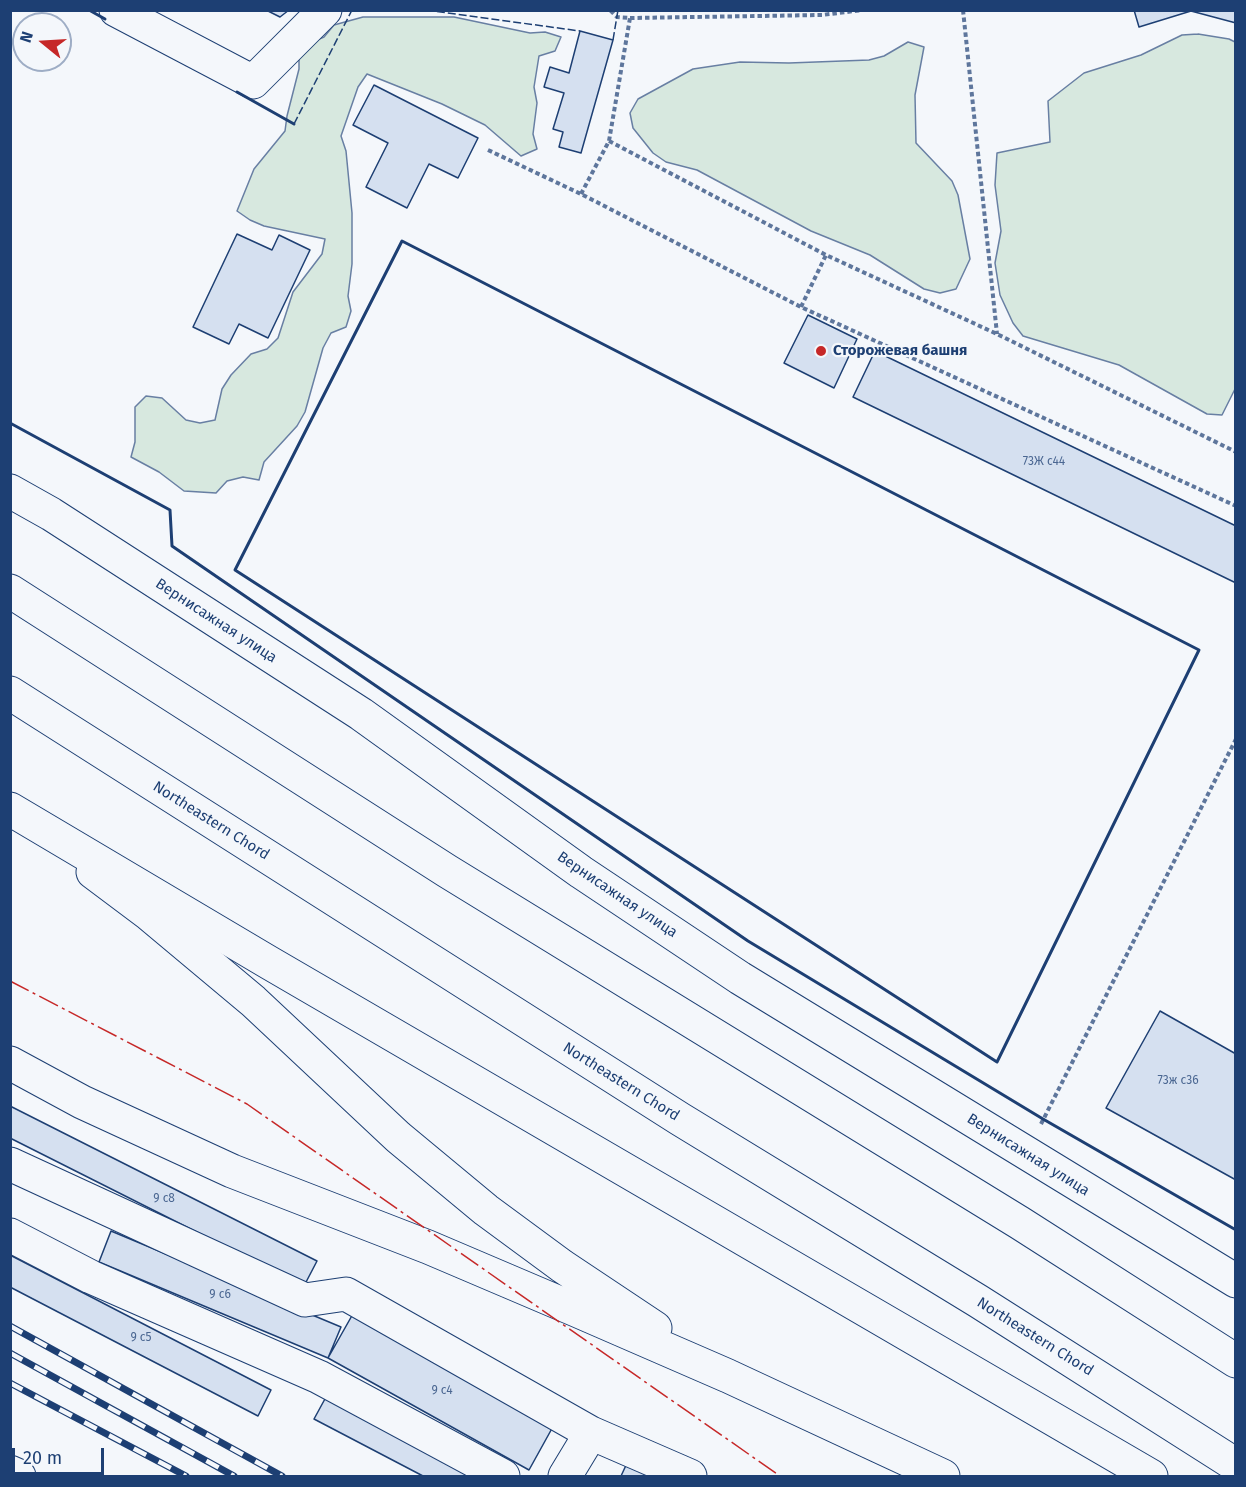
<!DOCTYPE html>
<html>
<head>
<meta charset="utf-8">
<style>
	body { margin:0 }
	#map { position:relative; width:1246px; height:1487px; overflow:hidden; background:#f4f7fb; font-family:"Fira Sans",sans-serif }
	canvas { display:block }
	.frame { position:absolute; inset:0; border:12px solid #1d3f73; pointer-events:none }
	.north { position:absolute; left:12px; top:12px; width:60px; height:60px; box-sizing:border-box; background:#f4f7fb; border:2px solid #9eadc5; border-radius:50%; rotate:288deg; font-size:16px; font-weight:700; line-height:24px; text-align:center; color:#1d3f73 }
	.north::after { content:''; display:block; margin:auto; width:21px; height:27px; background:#c62828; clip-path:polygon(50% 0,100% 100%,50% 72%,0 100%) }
	.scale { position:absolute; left:12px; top:1448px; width:92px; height:27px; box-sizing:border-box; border:3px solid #1d3f73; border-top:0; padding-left:8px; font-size:18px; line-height:21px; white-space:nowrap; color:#1d3f73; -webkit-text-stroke:4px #f4f7fb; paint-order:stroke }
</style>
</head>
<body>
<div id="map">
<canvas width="1246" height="1487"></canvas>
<div class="frame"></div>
<div class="north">N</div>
<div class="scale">20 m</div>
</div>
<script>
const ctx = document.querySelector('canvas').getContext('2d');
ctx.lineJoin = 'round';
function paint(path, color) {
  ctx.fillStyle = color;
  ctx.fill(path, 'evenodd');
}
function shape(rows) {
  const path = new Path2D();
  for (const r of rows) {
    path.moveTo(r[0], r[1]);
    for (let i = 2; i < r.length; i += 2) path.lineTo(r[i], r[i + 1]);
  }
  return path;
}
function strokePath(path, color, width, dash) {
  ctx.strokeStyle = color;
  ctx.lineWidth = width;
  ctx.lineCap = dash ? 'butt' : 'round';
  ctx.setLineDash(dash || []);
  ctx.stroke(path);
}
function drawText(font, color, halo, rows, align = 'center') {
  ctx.font = font + ' "Fira Sans",sans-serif';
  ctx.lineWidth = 4.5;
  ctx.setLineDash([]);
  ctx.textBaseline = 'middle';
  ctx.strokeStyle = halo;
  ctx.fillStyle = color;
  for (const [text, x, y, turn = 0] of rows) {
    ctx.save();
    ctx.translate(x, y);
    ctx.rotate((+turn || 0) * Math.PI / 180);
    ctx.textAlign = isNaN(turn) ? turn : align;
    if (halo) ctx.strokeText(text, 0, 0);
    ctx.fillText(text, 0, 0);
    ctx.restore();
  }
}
const green = shape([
	[363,17,454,17,530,33,545,32,561,37,555,51,539,56,534,87,537,103,533,134,537,149,521,156,485,125,442,104,367,74,358,87,341,136,346,151,352,213,352,264,348,296,351,311,346,327,331,333,323,348,305,412,297,426,264,462,259,480,243,477,227,481,216,493,184,491,159,472,131,457,135,442,135,407,146,396,162,398,186,420,200,423,215,420,222,389,231,375,251,354,267,349,278,338,293,292,322,254,325,239,264,226,250,220,237,211,254,169,285,131,287,116,299,69,299,53,310,43,324,37,334,25,363,17],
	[1198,34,1229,39,1235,42,1236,387,1222,415,1207,414,1119,365,1023,336,1013,323,1000,295,995,263,1001,231,995,185,997,153,1050,142,1048,101,1084,73,1141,55,1182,35,1198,34],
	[908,42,924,47,915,95,916,143,952,181,958,195,970,259,956,289,940,293,924,289,870,255,811,231,697,170,666,162,653,153,633,128,630,113,638,99,693,69,740,62,789,63,869,60,884,56,908,42]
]);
paint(green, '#d7e8df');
strokePath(green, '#687fa3', 1.5);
const building = shape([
	[266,10,289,10,280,17,266,10],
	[1134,10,1236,10,1236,23,1191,11,1139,27,1134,10],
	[580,31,613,40,581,153,559,147,563,132,553,129,564,93,544,87,550,67,569,73,580,31],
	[374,85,478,138,458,178,429,164,407,208,366,187,388,143,353,125,374,85],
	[237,234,272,250,279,235,310,250,268,338,239,324,229,344,193,327,237,234],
	[808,315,857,339,834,388,784,363,808,315],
	[875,351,1236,526,1236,583,853,397,875,351],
	[1160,1011,1236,1054,1236,1180,1106,1108,1160,1011],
	[10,1106,317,1261,304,1286,10,1138,10,1106],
	[111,1231,341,1327,328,1358,99,1262,111,1231],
	[10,1255,271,1390,258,1416,10,1287,10,1255],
	[354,1312,555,1423,529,1470,328,1358,354,1312],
	[326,1397,477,1476,423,1476,314,1419,326,1397],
	[628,1461,663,1476,621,1476,628,1461]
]);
paint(building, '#d5e0f0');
strokePath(building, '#1d3f73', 1.5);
const minor = shape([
	[116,10,253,82,325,10],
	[10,491,51,514,361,714,581,872,740,978,1236,1281],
	[93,872,149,914,253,1001,398,1137,486,1210,562,1266,655,1328],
	[10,1063,82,1102,232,1171,428,1247,576,1310,728,1376,943,1476],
	[10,1164,305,1300,346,1294,591,1433],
	[10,1235,91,1277,319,1377,503,1476],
	[10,1472,19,1476],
	[565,1476,591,1433,690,1476]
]);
const major = shape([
	[10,591,447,871,1020,1223,1236,1361],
	[10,693,680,1119,978,1301,1236,1465],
	[10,809,268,962,1151,1476]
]);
strokePath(minor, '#1d3f73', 35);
strokePath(major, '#1d3f73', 35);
strokePath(shape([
	[963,10,997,334],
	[630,18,822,15,863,10],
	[609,141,826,255,997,334,1236,452],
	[488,150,581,194,801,307,1236,506],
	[581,194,609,141,630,18,617,17,610,10],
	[801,307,826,255],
	[1041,1124,1236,739]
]), '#5e769c', 4, [4.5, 3]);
strokePath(minor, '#f4f7fb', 33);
strokePath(major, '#f4f7fb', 33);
const rail = shape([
	[10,1326,282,1476],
	[10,1353,234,1476],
	[10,1383,186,1476]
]);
strokePath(rail, '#1d3f73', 7);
strokePath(rail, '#f4f7fb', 4.5, [14]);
strokePath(shape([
	[426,10,580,31],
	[613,40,618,10],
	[294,124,352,10]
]), '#1d3f73', 1.5, [8, 3]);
strokePath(shape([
	[89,10,105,19],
	[237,92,294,124],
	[402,241,1199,650,997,1062,235,570,402,241],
	[10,423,170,510,172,546,748,941,1043,1119,1236,1230]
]), '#1d3f73', 3);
strokePath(shape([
	[10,981,247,1104,780,1476]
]), '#c62828', 1.5, [21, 4.5, 3, 4.5]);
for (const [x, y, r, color] of [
	[821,351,6,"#c62828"]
]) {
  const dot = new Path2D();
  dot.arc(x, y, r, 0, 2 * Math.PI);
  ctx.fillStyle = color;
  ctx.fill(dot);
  strokePath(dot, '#f4f7fb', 2);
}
drawText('12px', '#4b6792', null, [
	["73Ж с44",1044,462],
	["73ж с36",1178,1081],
	["9 c8",164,1199],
	["9 c6",220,1295],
	["9 c5",141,1338],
	["9 c4",442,1391]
]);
drawText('bold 15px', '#1d3f73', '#f4f7fb', [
	["Сторожевая башня",833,351]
], 'left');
drawText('15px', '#1d3f73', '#f4f7fb', [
	["Вернисажная улица",216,621,33],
	["Northeastern Chord",211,821,32],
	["Вернисажная улица",617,895,34],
	["Northeastern Chord",621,1082,32],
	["Вернисажная улица",1028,1155,32],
	["Northeastern Chord",1035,1337,32]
]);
</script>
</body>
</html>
